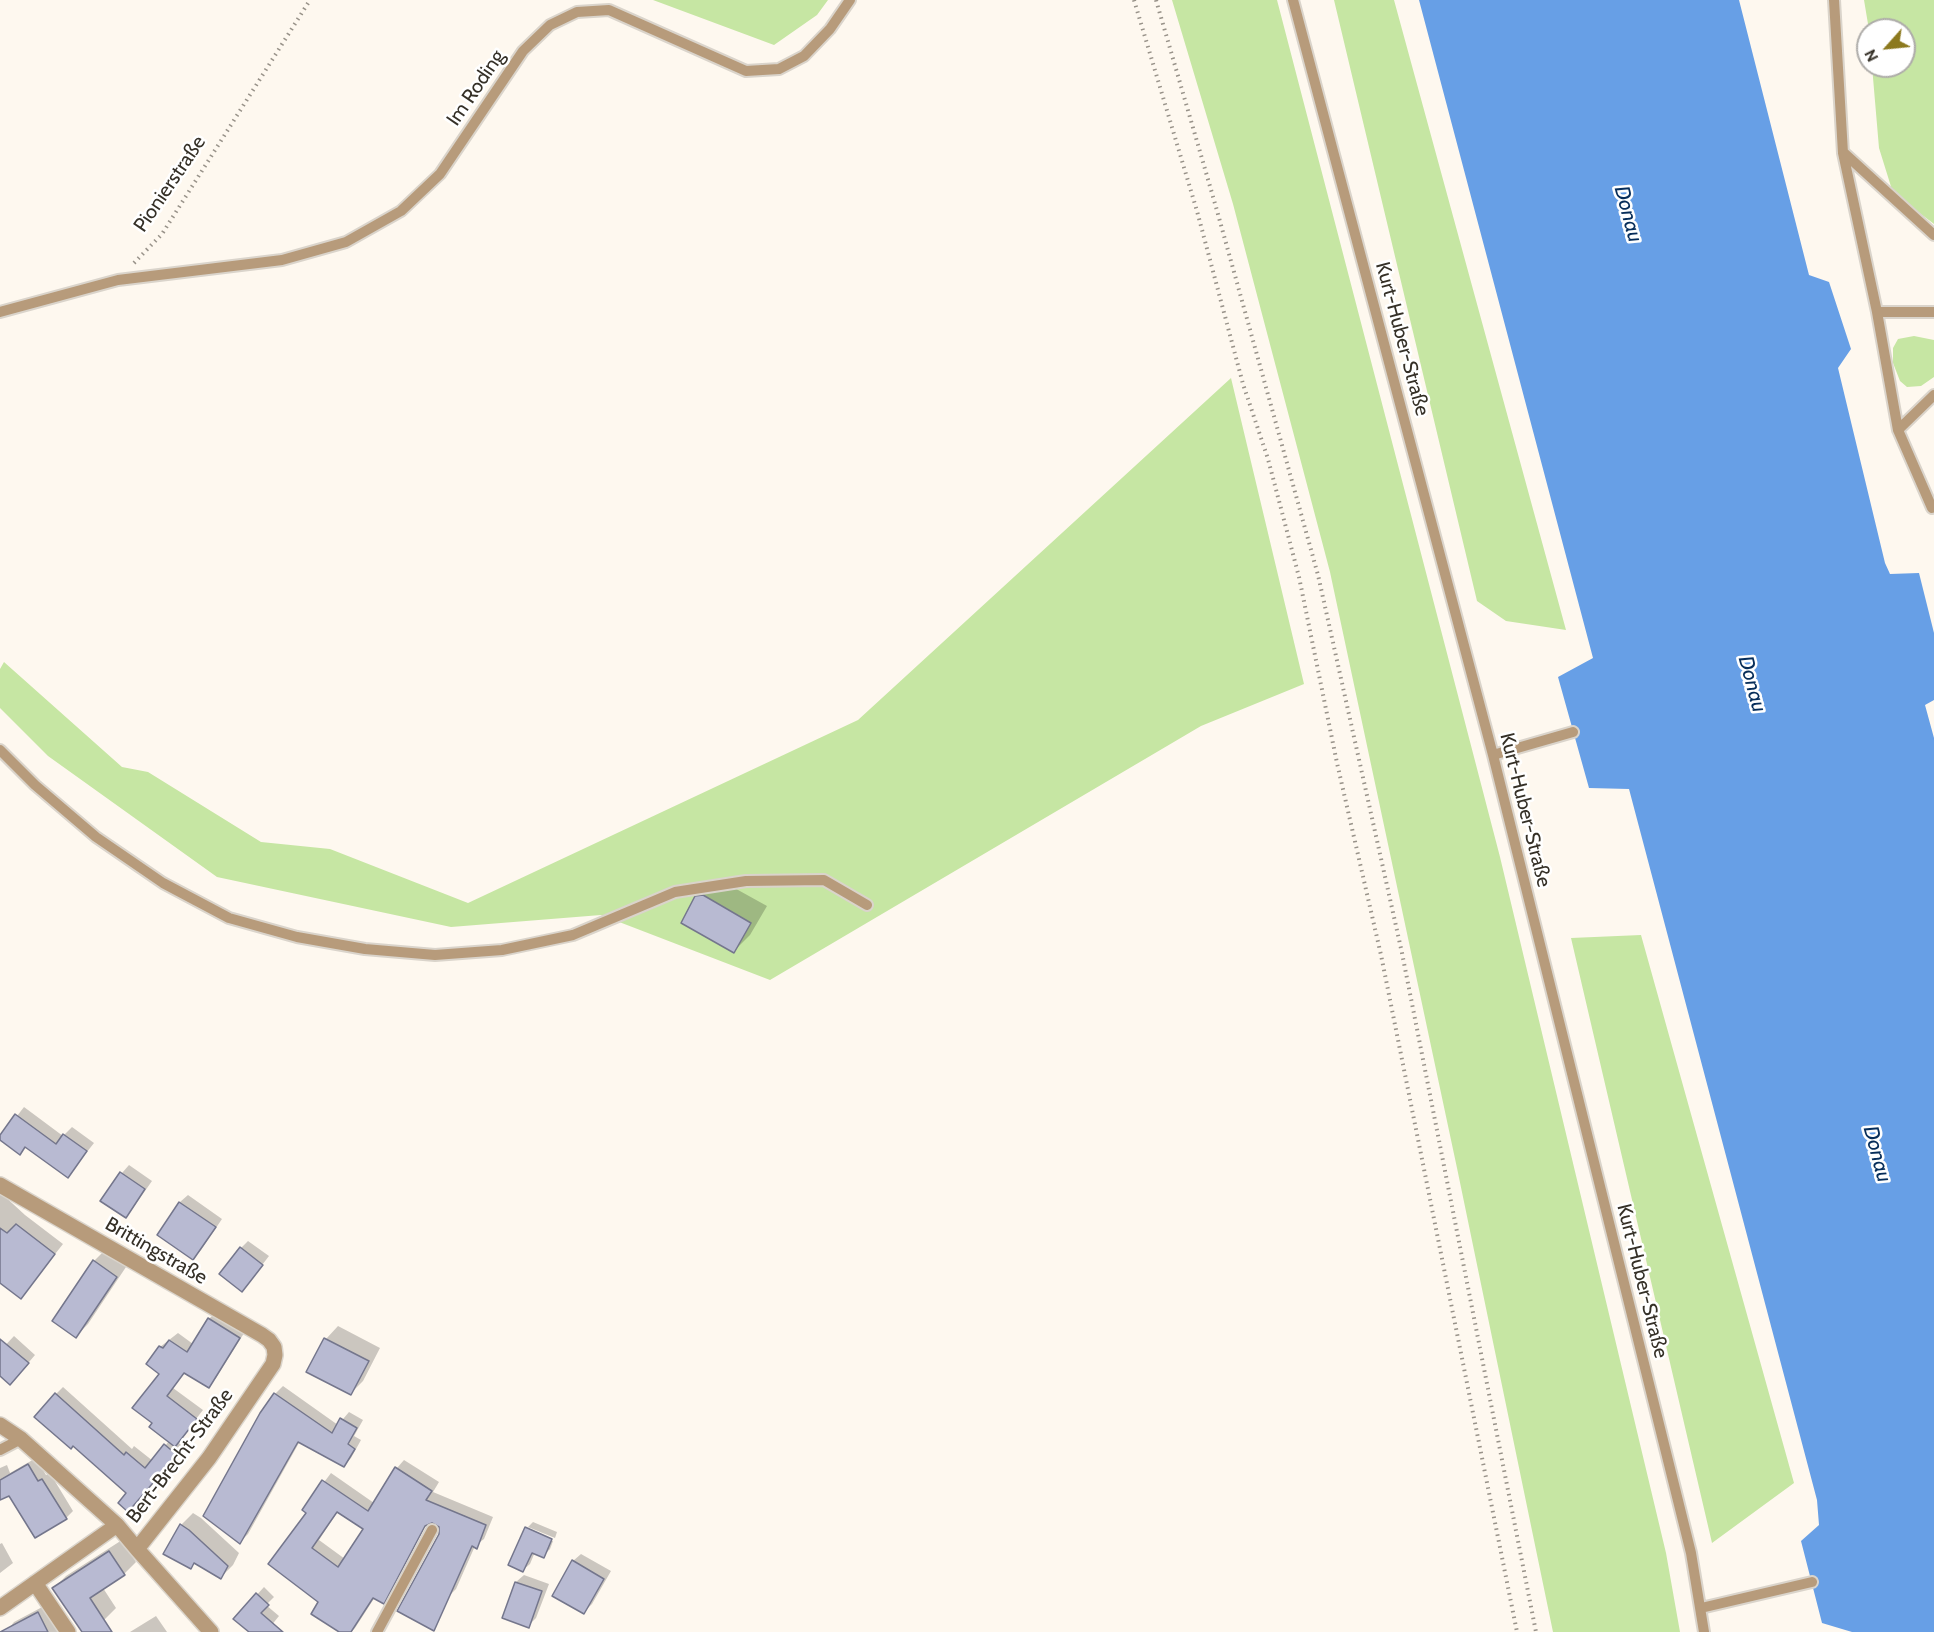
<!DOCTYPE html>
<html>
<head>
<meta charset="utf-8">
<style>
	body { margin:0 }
	#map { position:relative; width:1934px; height:1632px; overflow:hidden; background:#fef8ef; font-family:Cabin,sans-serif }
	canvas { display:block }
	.north { position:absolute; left:1856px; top:18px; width:60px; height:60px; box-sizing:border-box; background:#fff; border:2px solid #aeaca9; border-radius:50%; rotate:243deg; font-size:16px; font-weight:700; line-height:24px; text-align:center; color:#353027 }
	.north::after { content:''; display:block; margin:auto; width:21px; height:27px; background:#8c791e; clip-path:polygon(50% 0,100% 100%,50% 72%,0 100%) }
</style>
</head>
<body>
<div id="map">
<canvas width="1934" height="1632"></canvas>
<div class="north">N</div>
</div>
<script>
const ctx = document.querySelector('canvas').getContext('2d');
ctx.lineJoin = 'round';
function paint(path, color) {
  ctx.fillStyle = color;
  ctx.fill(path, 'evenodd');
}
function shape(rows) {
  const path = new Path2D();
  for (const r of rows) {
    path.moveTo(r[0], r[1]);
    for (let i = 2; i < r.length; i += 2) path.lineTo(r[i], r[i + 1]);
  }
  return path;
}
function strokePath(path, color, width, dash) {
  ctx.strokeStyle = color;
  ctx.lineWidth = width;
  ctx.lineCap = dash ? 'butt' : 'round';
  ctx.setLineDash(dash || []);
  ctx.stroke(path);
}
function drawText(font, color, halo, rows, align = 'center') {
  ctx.font = font + ' Cabin,sans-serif';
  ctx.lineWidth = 5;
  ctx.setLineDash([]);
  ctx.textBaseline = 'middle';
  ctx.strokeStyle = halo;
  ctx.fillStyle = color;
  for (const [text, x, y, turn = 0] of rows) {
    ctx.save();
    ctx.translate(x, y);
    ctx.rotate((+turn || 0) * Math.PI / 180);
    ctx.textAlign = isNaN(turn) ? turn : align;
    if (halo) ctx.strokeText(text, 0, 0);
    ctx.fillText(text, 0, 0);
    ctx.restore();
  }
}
paint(shape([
	[653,0,828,0,817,15,774,45],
	[1172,0,1277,0,1500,857,1666,1553,1680,1632,1553,1632,1457,1168,1330,572,1233,204],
	[1334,0,1394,0,1566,630,1506,621,1477,601],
	[1864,0,1934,0,1934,224,1893,193,1879,148,1872,66,1904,66,1904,30,1869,30],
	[1914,336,1934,340,1934,377,1921,386,1907,387,1900,381,1893,363,1893,348,1898,339],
	[1231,378,1304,684,1201,726,770,980,601,915,451,927,217,877,48,756,0,708,0,669,4,662,122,767,148,772,261,842,330,849,468,903,858,720],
	[1641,935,1794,1483,1712,1543,1571,938]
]), '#c6e6a3');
paint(shape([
	[1419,0,1739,0,1809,275,1829,282,1851,349,1838,368,1885,563,1890,574,1919,573,1934,633,1934,700,1925,705,1934,738,1934,1632,1852,1632,1822,1623,1801,1541,1819,1525,1817,1500,1629,789,1589,788,1558,677,1593,658]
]), '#679fe6');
paint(shape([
	[720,880,767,906,750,935,734,951,697,897,713,881],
	[24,1107,63,1136,72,1127,94,1143,68,1176,26,1146,20,1153,0,1138],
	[129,1165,152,1181,133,1208,125,1216,102,1200,122,1173],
	[0,1192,25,1215,63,1244,21,1297,0,1281],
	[188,1195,222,1219,201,1250,193,1258,159,1234,180,1202],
	[248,1241,269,1256,249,1282,241,1248],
	[106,1249,128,1264,88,1324,76,1336,94,1261],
	[217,1311,246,1330,216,1378,209,1386,185,1372,173,1388,203,1410,178,1442,183,1447,135,1503,56,1394,63,1387,132,1449,134,1446,153,1461,169,1441,154,1423,161,1373,160,1347,178,1333,193,1344,209,1319],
	[338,1326,380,1348,363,1381,350,1394,308,1371,326,1339],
	[14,1336,35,1355,18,1375,0,1374,0,1351],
	[283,1386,338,1425,349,1412,363,1420,354,1436,361,1440,351,1458,344,1466,300,1441,248,1534,240,1542,275,1394],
	[36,1458,46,1475,50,1473,73,1511,66,1518,10,1494,0,1498,0,1468,7,1465,10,1473],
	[404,1460,439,1482,433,1492,493,1517,484,1539,475,1546,456,1589,448,1597,439,1525,430,1522,422,1530,419,1529,355,1628,351,1632,342,1632,320,1602,270,1564,308,1512,304,1509,331,1473,374,1503,397,1468],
	[338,1511,365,1528,345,1559,319,1540],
	[193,1513,201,1518,239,1553,233,1565,221,1577,195,1562,190,1567,181,1525],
	[533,1522,557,1532,555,1538,528,1527],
	[527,1527,527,1530,553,1541,550,1549,543,1556,535,1552,530,1564,523,1570],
	[122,1540,136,1562,124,1574,103,1588,116,1608,104,1620,84,1632,54,1588,66,1576],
	[2,1543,13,1563,0,1573,0,1544],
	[581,1554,611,1571,592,1604,584,1612,573,1561],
	[524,1575,549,1584,536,1618,528,1626,516,1582],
	[264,1587,274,1597,266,1605,279,1616,266,1632,251,1632,235,1619],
	[46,1605,59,1632,6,1632,14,1622],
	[156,1616,167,1632,130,1632]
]), '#0003');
const building = shape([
	[703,895,751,923,734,953,681,923,695,896,703,895],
	[15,1114,56,1144,63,1134,87,1151,68,1178,25,1147,20,1155,0,1140,0,1135,15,1114],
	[120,1172,145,1189,126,1218,100,1201,120,1172],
	[179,1202,216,1227,193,1260,157,1235,179,1202],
	[16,1224,55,1254,21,1299,0,1283,0,1228,7,1233,16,1224],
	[240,1247,263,1265,242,1292,219,1274,240,1247],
	[93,1260,117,1277,76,1338,52,1321,93,1260],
	[208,1318,240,1338,209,1388,184,1373,167,1396,197,1419,175,1447,149,1427,152,1423,132,1408,159,1374,146,1364,159,1346,163,1348,169,1340,187,1352,208,1318],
	[324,1338,369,1361,351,1395,306,1372,324,1338],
	[0,1339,29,1363,10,1385,0,1376,0,1339],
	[55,1393,124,1455,126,1452,145,1468,164,1444,177,1455,128,1512,118,1503,126,1493,73,1446,71,1449,34,1417,55,1393],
	[274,1393,332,1433,340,1418,357,1428,348,1444,355,1449,344,1467,298,1442,240,1544,203,1516,260,1413,274,1393],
	[28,1464,38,1481,42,1479,67,1519,35,1538,9,1496,0,1500,0,1480,28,1464],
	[395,1467,432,1491,426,1500,486,1525,477,1549,472,1546,434,1631,397,1611,439,1534,439,1527,432,1523,425,1526,384,1604,373,1598,351,1632,339,1632,311,1614,318,1602,268,1564,306,1513,302,1510,322,1480,368,1511,395,1467],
	[337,1512,363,1529,338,1567,312,1548,337,1512],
	[180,1524,189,1530,228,1566,221,1579,194,1563,191,1569,163,1554,180,1524],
	[525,1527,552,1539,544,1558,532,1553,523,1572,508,1565,525,1527],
	[109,1551,125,1575,90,1598,112,1632,82,1632,52,1588,109,1551],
	[572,1560,604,1579,584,1614,552,1596,572,1560],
	[515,1582,542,1591,529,1628,502,1618,515,1582],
	[256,1593,269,1605,261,1613,283,1632,249,1632,233,1619,256,1593],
	[38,1612,48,1632,0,1632,38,1612]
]);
paint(building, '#b8bad2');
strokePath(building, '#74768c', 1.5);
const lane = shape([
	[1293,0,1493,755,1691,1553,1704,1632],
	[1834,0,1843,153,1877,312,1934,312],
	[1844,153,1934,235],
	[0,312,118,280,282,260,346,242,401,211,440,174,523,51,550,25,577,12,609,10,746,71,779,69,804,56,830,29,850,0],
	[1877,312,1898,430,1932,508],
	[1898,430,1934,395],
	[0,750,35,785,96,837,163,883,229,918,297,937,365,949,435,955,502,950,573,935,675,892,746,881,824,880,867,905],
	[1493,755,1573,732],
	[0,1450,21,1439],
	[1701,1608,1812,1582],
	[377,1632,432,1530]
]);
const street = shape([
	[0,1185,262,1335,269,1340,274,1347,275,1355,273,1364,209,1458,137,1549,117,1525,0,1608],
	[0,1425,21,1439,117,1525],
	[137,1549,211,1632],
	[35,1583,68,1632]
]);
strokePath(lane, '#dad4cb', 14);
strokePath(street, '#dad4cb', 18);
strokePath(shape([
	[1134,0,1197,211,1243,384,1268,459,1299,577,1337,763,1381,955,1517,1632],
	[1156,0,1216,207,1318,575,1402,953,1536,1632],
	[134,263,162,234,310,0]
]), '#989289', 4, [1.5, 4.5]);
strokePath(lane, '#b79b7b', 10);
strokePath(street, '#b79b7b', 15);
drawText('20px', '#353027', '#fff', [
	["Im Roding",476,88,-56],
	["Pionierstraße",170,184,-56],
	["Kurt-Huber-Straße",1402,339,75],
	["Kurt-Huber-Straße",1525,810,76],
	["Brittingstraße",156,1251,30],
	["Kurt-Huber-Straße",1642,1281,76],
	["Bert-Brecht-Straße",180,1456,-53]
]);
drawText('italic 21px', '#062d5a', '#fff', [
	["Donau",1628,214,75],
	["Donau",1752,684,75],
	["Donau",1877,1154,75]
]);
</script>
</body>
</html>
